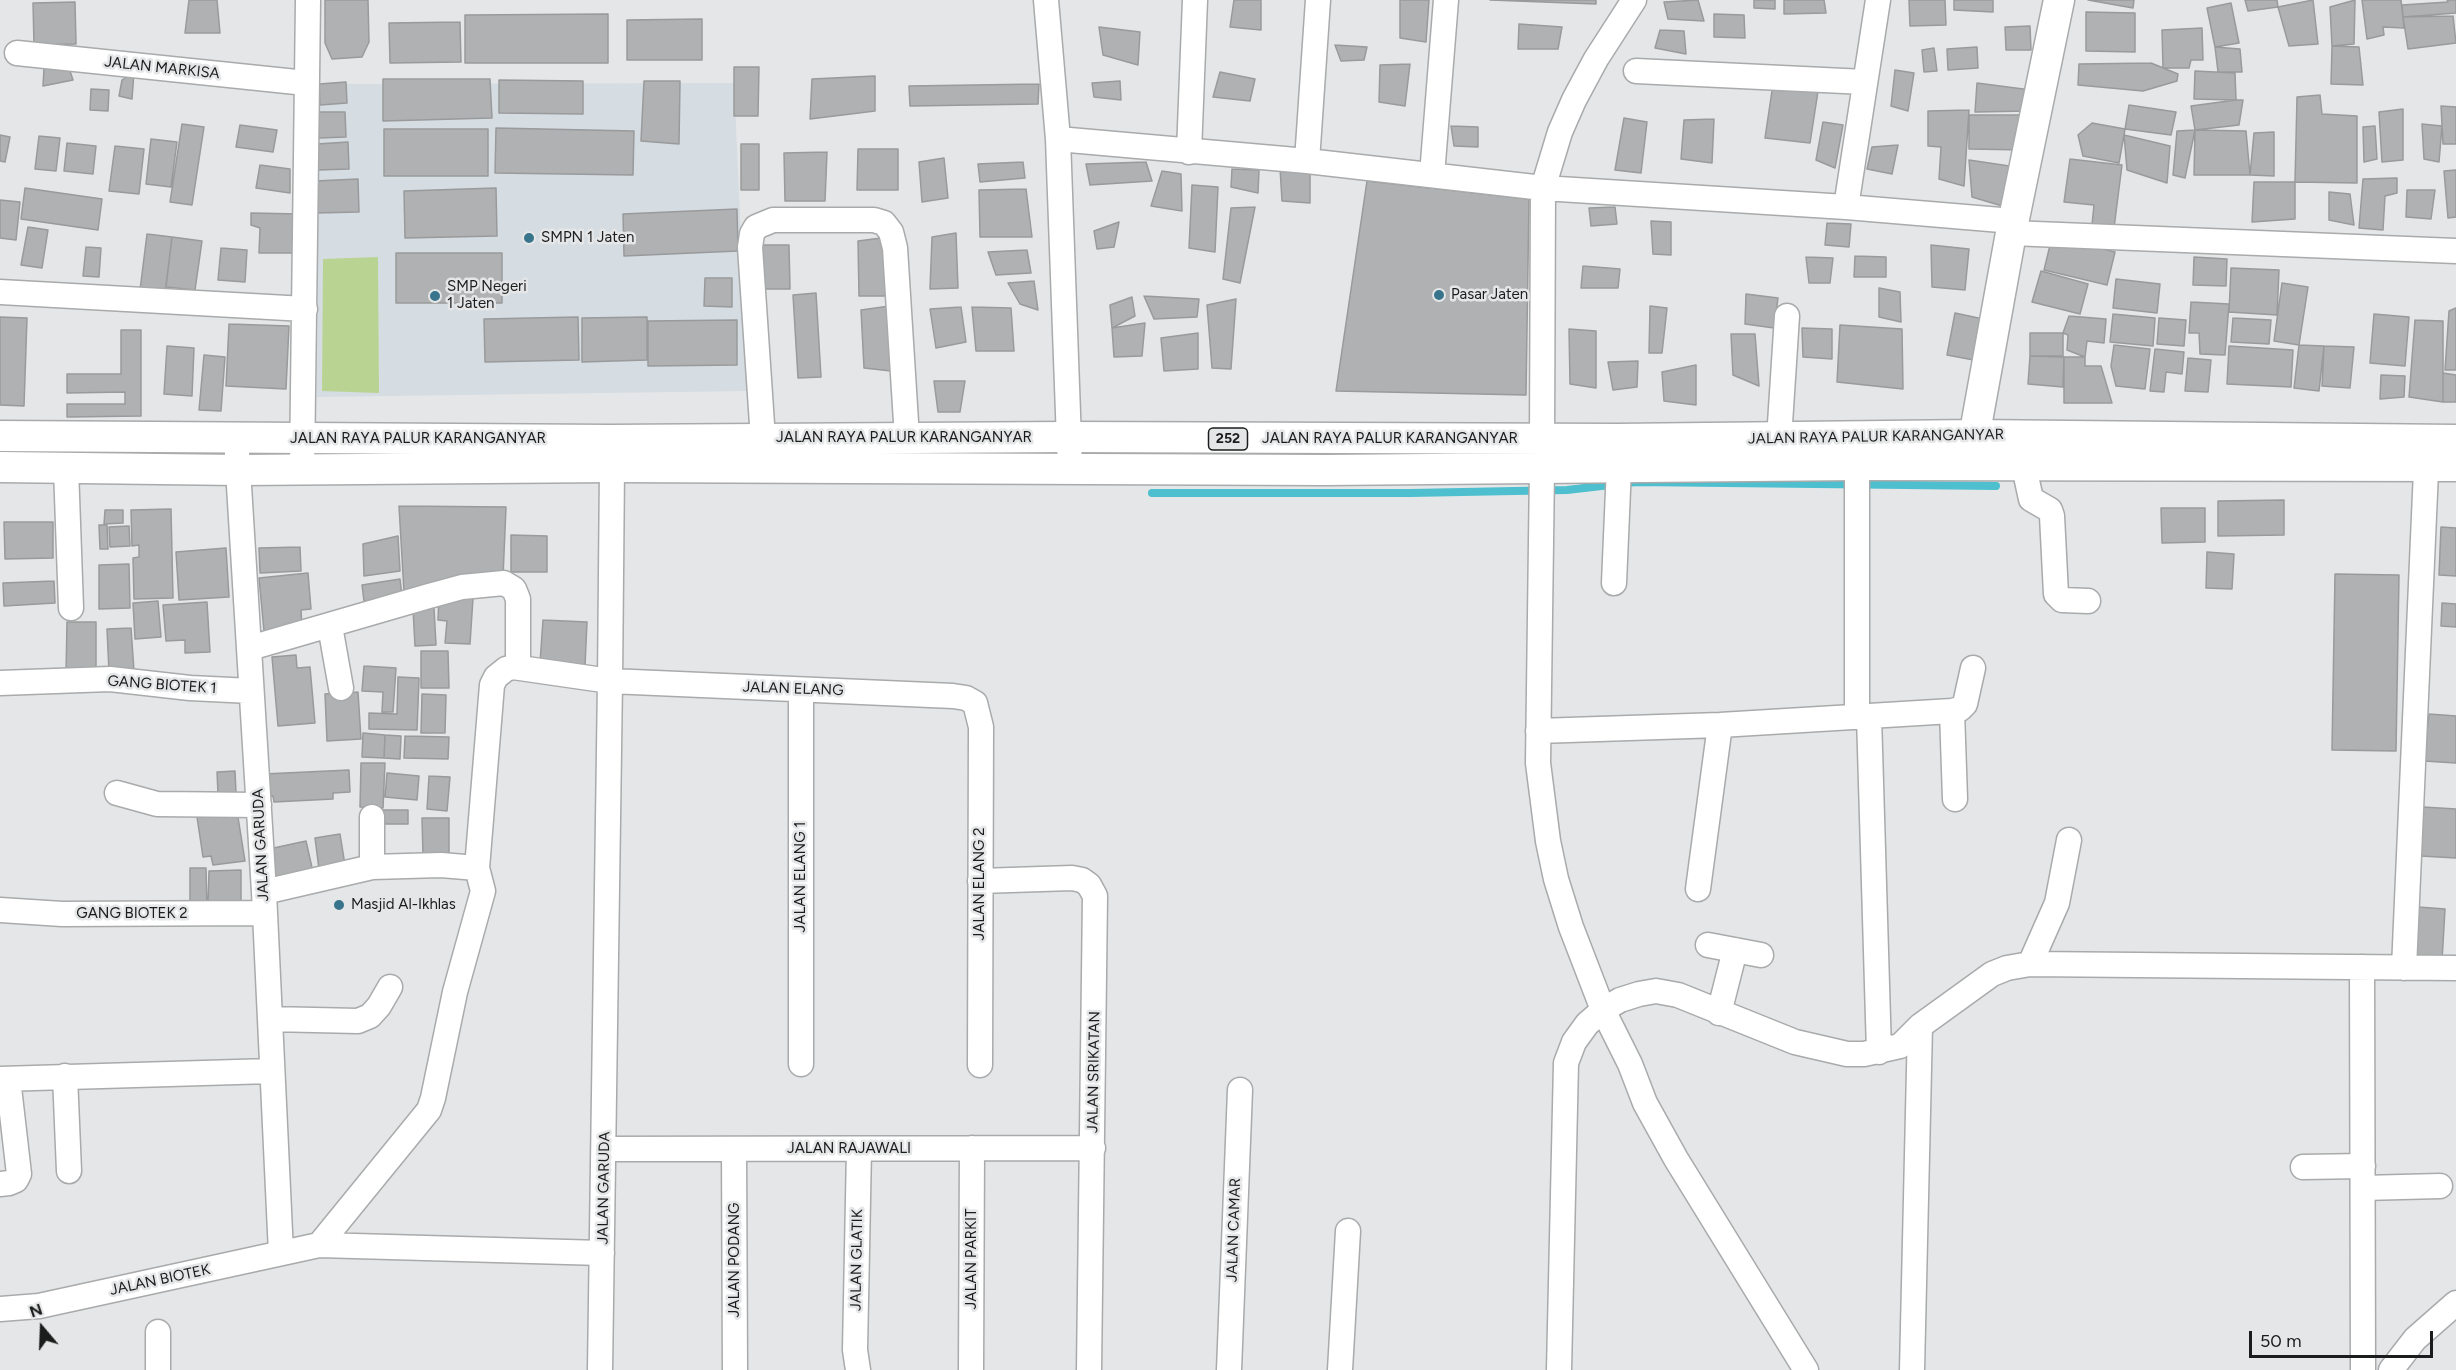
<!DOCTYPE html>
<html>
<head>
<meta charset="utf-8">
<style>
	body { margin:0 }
	#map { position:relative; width:2456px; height:1370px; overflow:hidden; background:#e5e6e7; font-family:Figtree,sans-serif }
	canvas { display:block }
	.north { position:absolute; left:12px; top:1298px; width:60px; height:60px; -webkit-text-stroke:4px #e5e6e7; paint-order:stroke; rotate:341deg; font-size:16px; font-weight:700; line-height:24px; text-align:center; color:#1b1c1c }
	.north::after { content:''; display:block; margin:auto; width:21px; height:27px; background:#1b1c1c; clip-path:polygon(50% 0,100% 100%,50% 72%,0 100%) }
	.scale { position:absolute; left:2249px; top:1331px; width:184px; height:27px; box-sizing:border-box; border:3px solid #1b1c1c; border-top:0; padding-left:8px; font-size:18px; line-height:21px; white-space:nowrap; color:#1b1c1c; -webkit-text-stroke:4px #e5e6e7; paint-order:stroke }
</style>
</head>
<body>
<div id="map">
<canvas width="2456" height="1370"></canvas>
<div class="north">N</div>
<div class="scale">50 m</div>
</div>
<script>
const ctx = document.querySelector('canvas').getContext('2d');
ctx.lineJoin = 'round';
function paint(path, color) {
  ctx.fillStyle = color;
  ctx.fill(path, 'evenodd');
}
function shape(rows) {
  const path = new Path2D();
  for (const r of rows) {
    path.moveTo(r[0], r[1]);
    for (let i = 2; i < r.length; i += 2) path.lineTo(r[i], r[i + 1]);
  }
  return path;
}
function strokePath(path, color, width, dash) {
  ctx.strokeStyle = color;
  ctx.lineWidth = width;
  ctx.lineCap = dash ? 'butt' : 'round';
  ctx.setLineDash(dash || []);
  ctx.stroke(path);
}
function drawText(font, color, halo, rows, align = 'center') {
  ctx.font = font + ' Figtree,sans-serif';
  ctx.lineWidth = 5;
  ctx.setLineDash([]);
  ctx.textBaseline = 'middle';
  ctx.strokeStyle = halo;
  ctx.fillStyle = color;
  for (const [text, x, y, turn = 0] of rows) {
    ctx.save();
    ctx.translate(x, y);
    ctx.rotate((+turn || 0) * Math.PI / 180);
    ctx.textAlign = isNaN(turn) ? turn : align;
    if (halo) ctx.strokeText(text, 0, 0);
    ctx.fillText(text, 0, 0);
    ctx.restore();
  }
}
paint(shape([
	[734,83,748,391,317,397,319,84]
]), '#d5dce2');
paint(shape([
	[378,257,379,393,322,391,323,259]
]), '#b9d492');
strokePath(shape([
	[1152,493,1410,493,1567,490,1636,482,1996,486]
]), '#4dbfce', 8);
const building = shape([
	[189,0,217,0,220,33,185,33,189,0],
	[325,0,368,0,369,42,362,57,332,59,325,43,325,0],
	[1234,0,1261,0,1261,30,1230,27,1234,0],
	[1400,0,1429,0,1426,42,1400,38,1400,0],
	[1490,0,1596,0,1596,4,1490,0],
	[1698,0,1704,21,1668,19,1664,2,1698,0],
	[1754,0,1775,0,1775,9,1754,8,1754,0],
	[1784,0,1824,0,1826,13,1784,14,1784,0],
	[1909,0,1945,0,1946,25,1910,26,1909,0],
	[1954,0,1993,0,1993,12,1954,10,1954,0],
	[2088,0,2134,0,2133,8,2088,0],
	[2245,0,2277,0,2278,7,2248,11,2245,0],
	[2313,0,2318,44,2289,46,2278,7,2313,0],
	[2355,0,2354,44,2332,46,2330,7,2355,0],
	[2362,0,2401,0,2404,28,2383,27,2384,35,2367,39,2362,0],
	[2447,0,2456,0,2456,13,2403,17,2402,5,2448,2,2447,0],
	[75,2,76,44,34,45,33,3,75,2],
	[2231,3,2239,43,2215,47,2207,8,2231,3],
	[2086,12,2135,13,2135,52,2086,51,2086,12],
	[608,14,608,63,465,63,465,15,608,14],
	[1714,14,1744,15,1745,38,1714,37,1714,14],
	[2453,16,2456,43,2408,49,2403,17,2453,16],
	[702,19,702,60,627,60,627,20,702,19],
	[460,22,461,62,390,63,389,23,460,22],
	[1519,24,1562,27,1558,49,1518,49,1519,24],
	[2030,26,2031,50,2006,50,2005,27,2030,26],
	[1099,27,1140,32,1138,65,1103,55,1099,27],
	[2202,28,2203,60,2191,60,2189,68,2163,68,2162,30,2202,28],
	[1660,30,1684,31,1686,54,1655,48,1660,30],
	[1335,45,1367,47,1364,60,1341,61,1335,45],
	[2332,46,2359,47,2363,85,2331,84,2332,46],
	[1977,47,1978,68,1948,70,1947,49,1977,47],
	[2215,47,2240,49,2242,72,2218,72,2215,47],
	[1934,48,1937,71,1924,72,1922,50,1934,48],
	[50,61,67,62,73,80,43,86,44,68,50,61],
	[2151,63,2178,74,2177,81,2143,91,2078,85,2079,64,2151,63],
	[1410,64,1405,106,1379,102,1380,65,1410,64],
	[734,67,759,67,758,116,734,116,734,67],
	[1895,70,1914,73,1908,111,1891,106,1895,70],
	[2195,71,2235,73,2236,100,2194,99,2195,71],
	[134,72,132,99,119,96,122,80,134,72],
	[1220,72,1255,79,1250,101,1213,97,1220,72],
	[875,76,875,111,810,119,812,79,875,76],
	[383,79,490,79,492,118,383,121,383,79],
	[499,80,583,81,583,114,499,113,499,80],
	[644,81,680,81,679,144,641,141,644,81],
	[1120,81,1121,100,1094,97,1092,83,1120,81],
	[346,82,347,103,320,105,319,84,346,82],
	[1977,83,2031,90,2029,111,1975,112,1977,83],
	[1039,84,1038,104,910,106,909,86,1039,84],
	[1773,84,1819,85,1810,143,1765,138,1773,84],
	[91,89,109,90,108,111,90,110,91,89],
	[2320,95,2322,114,2357,116,2357,183,2295,182,2297,97,2320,95],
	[2236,100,2243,100,2239,125,2195,130,2191,106,2236,100],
	[2129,105,2176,112,2171,135,2125,129,2129,105],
	[2441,106,2456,107,2456,144,2443,144,2441,106],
	[2403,109,2403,160,2382,162,2379,112,2403,109],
	[1969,110,1964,186,1939,179,1941,147,1928,146,1928,111,1969,110],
	[318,112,345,112,346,137,319,138,318,112],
	[1969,115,2024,115,2026,150,1969,149,1969,115],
	[1624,118,1647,122,1641,173,1615,170,1624,118],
	[1714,119,1712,163,1681,159,1684,120,1714,119],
	[1823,122,1843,125,1835,168,1816,160,1823,122],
	[2092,123,2125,129,2119,163,2083,156,2078,135,2092,123],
	[182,124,204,127,192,205,170,202,182,124],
	[2422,124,2442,126,2439,162,2424,159,2422,124],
	[240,125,277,130,273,152,236,147,240,125],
	[1451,126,1478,127,1478,147,1454,146,1451,126],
	[2375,126,2377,159,2364,162,2363,127,2375,126],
	[496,128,634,131,633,175,495,173,496,128],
	[384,129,488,129,488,176,384,176,384,129],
	[2195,130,2185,178,2173,175,2177,131,2195,130],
	[2195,130,2246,131,2250,175,2194,175,2195,130],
	[2274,132,2274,176,2250,175,2254,133,2274,132],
	[0,135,10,137,5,162,0,161,0,135],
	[2124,135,2170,146,2167,183,2127,170,2124,135],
	[39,136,60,138,56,171,35,169,39,136],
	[151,139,177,142,171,187,146,184,151,139],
	[348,142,349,169,318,170,317,144,348,142],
	[67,143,96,146,93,174,64,171,67,143],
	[741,144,759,144,759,190,741,190,741,144],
	[1898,145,1892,174,1867,169,1872,147,1898,145],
	[115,146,144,149,139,194,109,191,115,146],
	[858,149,898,149,898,190,857,190,858,149],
	[827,152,825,201,785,201,784,153,827,152],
	[944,158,948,198,922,202,919,162,944,158],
	[2070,159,2122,165,2114,228,2092,225,2094,205,2064,202,2070,159],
	[1969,160,2016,167,2009,208,1972,197,1969,160],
	[1023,162,1025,178,980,182,978,164,1023,162],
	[1146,162,1152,181,1090,185,1086,164,1146,162],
	[260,165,290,169,290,193,256,188,260,165],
	[1280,168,1310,171,1310,203,1282,201,1280,168],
	[1232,169,1259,170,1258,193,1231,187,1232,169],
	[2456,170,2456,217,2448,218,2444,171,2456,170],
	[1162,171,1181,174,1182,211,1151,206,1162,171],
	[2397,178,2397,193,2385,196,2383,230,2359,228,2363,179,2397,178],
	[358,179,359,212,315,213,315,181,358,179],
	[1367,181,1529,199,1526,395,1336,391,1367,181],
	[2254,182,2295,182,2295,219,2252,222,2254,182],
	[1192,185,1218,187,1215,252,1189,248,1192,185],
	[25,188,102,199,98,230,21,219,25,188],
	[496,188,497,236,405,238,404,191,496,188],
	[1026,189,1032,237,980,237,979,190,1026,189],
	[2407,190,2435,190,2431,219,2406,217,2407,190],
	[2329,192,2350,194,2354,225,2329,220,2329,192],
	[0,200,20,202,16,240,0,238,0,200],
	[1255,207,1240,283,1223,279,1231,208,1255,207],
	[1615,207,1617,224,1591,226,1589,208,1615,207],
	[737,209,738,251,624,256,623,214,737,209],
	[251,213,300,214,299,253,259,253,260,228,251,225,251,213],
	[1651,221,1671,222,1671,255,1653,254,1651,221],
	[1119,222,1114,247,1097,249,1094,231,1119,222],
	[1827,223,1851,224,1849,247,1825,245,1827,223],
	[28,227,48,230,42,268,21,265,28,227],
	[956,233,958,288,930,289,932,237,956,233],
	[147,234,172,237,165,293,140,290,147,234],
	[172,237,202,241,195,290,166,287,172,237],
	[889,237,897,296,859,296,858,241,889,237],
	[2052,237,2115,252,2107,285,2044,270,2052,237],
	[761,245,789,245,790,289,762,289,761,245],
	[1931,245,1969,249,1965,290,1932,287,1931,245],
	[86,247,101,248,99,277,83,276,86,247],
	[221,248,247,250,245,282,218,280,221,248],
	[1027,250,1031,273,996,275,988,252,1027,250],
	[396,253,502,253,502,303,396,303,396,253],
	[1855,256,1886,257,1886,277,1854,277,1855,256],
	[1806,257,1833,258,1830,283,1809,283,1806,257],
	[2194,257,2227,259,2226,286,2193,285,2194,257],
	[1583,266,1620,269,1618,288,1581,288,1583,266],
	[2231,268,2279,270,2277,315,2229,312,2231,268],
	[2041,271,2088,284,2080,314,2032,302,2041,271],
	[705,278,732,278,732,307,704,306,705,278],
	[2116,279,2160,284,2157,313,2113,308,2116,279],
	[1034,281,1038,310,1020,304,1008,283,1034,281],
	[2282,283,2308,287,2299,345,2274,341,2282,283],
	[1879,288,1900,292,1901,322,1879,317,1879,288],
	[816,293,821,377,798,378,793,295,816,293],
	[1746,294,1778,298,1774,328,1745,324,1746,294],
	[1144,296,1199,299,1197,317,1154,319,1144,296],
	[1132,297,1135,316,1112,328,1110,305,1132,297],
	[1236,299,1231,369,1212,368,1207,305,1236,299],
	[2191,302,2229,304,2225,355,2200,354,2199,333,2189,333,2191,302],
	[897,305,891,371,864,368,861,310,897,305],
	[1650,306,1667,308,1662,353,1649,353,1650,306],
	[961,307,966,342,936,348,930,309,961,307],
	[972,307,1011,308,1014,351,976,351,972,307],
	[2456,308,2456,370,2445,370,2449,311,2456,308],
	[1955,313,1983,319,1979,361,1947,355,1955,313],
	[2113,314,2155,318,2153,346,2110,342,2113,314],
	[2374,314,2409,317,2405,366,2370,363,2374,314],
	[2069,316,2106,319,2104,343,2087,341,2085,357,2067,350,2068,335,2063,333,2069,316],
	[0,317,27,318,24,406,0,405,0,317],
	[578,317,579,360,485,362,484,319,578,317],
	[647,317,647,360,582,362,582,318,647,317],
	[2159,318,2186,320,2184,346,2157,344,2159,318],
	[2233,318,2271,320,2269,344,2231,342,2233,318],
	[737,320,737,365,648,366,648,321,737,320],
	[2415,320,2443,321,2443,402,2409,397,2415,320],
	[1145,323,1142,356,1114,357,1112,328,1145,323],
	[229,324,289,326,286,389,226,386,229,324],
	[1840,325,1902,329,1903,389,1837,382,1840,325],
	[1802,328,1832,329,1832,359,1803,357,1802,328],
	[1569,329,1596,331,1596,388,1570,384,1569,329],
	[121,330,141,330,141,416,67,417,67,404,125,404,125,392,67,393,67,374,121,374,121,330],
	[1198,333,1198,369,1164,371,1161,338,1198,333],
	[2030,333,2063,333,2063,356,2030,356,2030,333],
	[1731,334,1755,334,1759,386,1733,375,1731,334],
	[2114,345,2150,349,2145,389,2116,386,2111,366,2114,345],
	[2299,345,2324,346,2319,391,2294,388,2299,345],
	[167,346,194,348,192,396,164,394,167,346],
	[2229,346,2293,350,2291,387,2227,384,2229,346],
	[2324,346,2354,347,2350,388,2322,386,2324,346],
	[2155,349,2184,352,2182,374,2166,372,2164,392,2150,391,2155,349],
	[204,355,225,357,221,411,199,410,204,355],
	[2030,356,2064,357,2063,387,2028,384,2030,356],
	[2064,357,2085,357,2085,366,2101,366,2112,403,2064,403,2064,357],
	[2188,358,2211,360,2208,392,2185,391,2188,358],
	[1638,361,1637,387,1613,390,1608,362,1638,361],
	[1696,365,1696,405,1664,401,1662,372,1696,365],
	[2443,373,2456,375,2456,402,2443,402,2443,373],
	[2381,375,2405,376,2404,397,2380,399,2381,375],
	[934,381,965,381,960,412,938,412,934,381],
	[2284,500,2284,535,2218,536,2218,501,2284,500],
	[399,506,506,507,503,577,404,592,399,506],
	[2161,508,2205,508,2205,542,2162,543,2161,508],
	[171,509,173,598,134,599,133,558,139,557,139,545,132,546,131,510,171,509],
	[105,510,123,510,123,523,104,524,105,510],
	[4,522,53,522,53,558,5,559,4,522],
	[99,525,107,525,108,549,100,549,99,525],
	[129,526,130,546,110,547,109,527,129,526],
	[2441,527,2456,528,2456,576,2439,575,2441,527],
	[511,535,547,536,547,572,511,572,511,535],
	[398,536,400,571,364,576,363,544,398,536],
	[300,547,301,571,260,573,259,548,300,547],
	[226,548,229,597,179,600,176,552,226,548],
	[2207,552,2234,554,2232,589,2206,588,2207,552],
	[129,564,130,608,99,609,99,565,129,564],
	[308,573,311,609,301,610,302,628,264,631,259,578,308,573],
	[2335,574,2399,575,2396,751,2332,750,2335,574],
	[400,579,402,596,364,601,362,585,400,579],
	[54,581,55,603,4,606,3,583,54,581],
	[439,596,473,598,470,644,445,643,447,621,438,620,439,596],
	[158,601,161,637,135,639,133,603,158,601],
	[207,602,210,652,185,653,185,640,166,641,163,605,207,602],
	[2442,603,2456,604,2456,627,2441,626,2442,603],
	[434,608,436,645,415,646,413,609,434,608],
	[543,620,587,622,585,666,540,663,543,620],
	[67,622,96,622,96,674,66,674,67,622],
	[131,628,134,671,109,672,107,629,131,628],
	[421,651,448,651,449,688,421,688,421,651],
	[296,655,297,668,310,667,315,723,278,726,272,657,296,655],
	[364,666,396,668,393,712,382,712,383,692,362,691,364,666],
	[398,677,419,678,417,730,369,729,369,713,397,714,398,677],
	[358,692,361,739,327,741,325,694,358,692],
	[422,694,446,695,445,733,421,733,422,694],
	[2429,714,2456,716,2456,763,2424,761,2429,714],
	[363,733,385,735,384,758,362,757,363,733],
	[385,735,401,736,400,759,384,758,385,735],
	[405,736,449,737,448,759,404,758,405,736],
	[361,763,385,763,383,808,360,807,361,763],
	[349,770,350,792,333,793,333,799,274,802,273,796,265,797,264,774,349,770],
	[235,771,236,793,218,794,217,772,235,771],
	[387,773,419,776,417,800,385,797,387,773],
	[429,776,450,777,447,811,427,809,429,776],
	[2423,807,2456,809,2456,858,2421,856,2423,807],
	[380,810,408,810,408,824,374,824,380,810],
	[237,811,245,861,213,865,211,856,203,857,197,817,237,811],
	[422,818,449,818,449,856,423,856,422,818],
	[340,834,345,865,319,869,315,838,340,834],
	[306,841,313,872,276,880,269,849,306,841],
	[190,868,206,868,207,909,190,909,190,868],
	[241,870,241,905,208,904,209,871,241,870],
	[2418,907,2445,909,2442,961,2416,959,2418,907]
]);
paint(building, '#b0b1b2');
strokePath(building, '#999a9b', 1.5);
const minor = shape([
	[1046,0,1058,139,1070,468],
	[17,53,306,83],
	[1636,71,1865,82],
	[1058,139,1307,161,1543,188,1846,207,2013,221],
	[1189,152,1195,0],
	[1307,161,1318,0],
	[1432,175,1446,0],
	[1846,207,1878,0],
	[2011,233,2456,251],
	[0,292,305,309],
	[236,437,264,892,281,1253],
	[763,439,750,247,752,234,756,227,773,220,874,220,884,223,891,232,895,248,907,438],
	[1542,439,1543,188,1560,132,1574,100,1596,59,1634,0],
	[1779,439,1787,316],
	[2024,467,2031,499,2050,510,2052,516,2056,594,2062,600,2088,601],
	[66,468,71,608],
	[1542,468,1538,763,1548,841,1556,879,1571,927,1603,1010,1587,1024,1574,1042,1566,1063,1559,1370],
	[302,469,308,0],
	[1614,583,1619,467],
	[330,626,341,688],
	[250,648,429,596,462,587,504,583,514,589,518,599,518,667],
	[0,683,110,679,190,688,251,691],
	[1952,711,1955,799],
	[1857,716,1857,465],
	[1869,716,1879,1052],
	[1538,731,1720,725,1952,711,1960,709,1965,704,1973,668],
	[117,793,157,804,259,805],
	[372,817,372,867],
	[980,881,1072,878,1082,880,1089,885,1095,896,1089,1370],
	[1698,889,1720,725],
	[264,892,372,867,441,865,477,868],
	[0,910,62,914,265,913],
	[1708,945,1761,955],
	[2030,964,2057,903,2069,840],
	[2362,967,2363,1370],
	[2404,968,2427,448],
	[1719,1013,1735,950],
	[270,1019,358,1021,370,1016,379,1006,390,987],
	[801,1064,801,690],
	[65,1076,69,1171],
	[0,1079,271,1071],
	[605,1149,1093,1148],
	[734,1149,735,1370],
	[2303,1167,2363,1166],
	[0,1184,9,1183,16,1180,19,1174,8,1079],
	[2363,1188,2440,1186],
	[319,1245,429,1110,433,1098,455,992,483,891,477,868,492,685,496,677,506,669,513,667,610,681,953,696,966,698,975,703,981,727,980,1065],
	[0,1309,39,1306,319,1245,602,1253],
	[158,1370,158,1332],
	[600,1370,610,681,612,467,610,449],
	[858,1370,855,1350,859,1149],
	[971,1370,972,1148],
	[1229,1370,1240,1090],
	[1340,1370,1348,1231],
	[1806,1370,1676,1159,1645,1103,1630,1064,1603,1010,1620,1000,1639,994,1656,991,1678,995,1795,1042,1847,1054,1864,1054,1900,1046,1920,1026,1992,974,2007,968,2030,964,2456,968],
	[1912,1370,1920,1026],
	[2391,1370,2415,1339,2456,1303]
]);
const major = shape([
	[0,436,609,440,1068,437,1617,439,1975,435,2456,440],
	[1971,454,2011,233,2059,0],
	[0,467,239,470,612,467,1325,470,1857,465,2456,466]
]);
strokePath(minor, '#a9aaab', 27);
strokePath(major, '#a9aaab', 33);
strokePath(minor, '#fff', 24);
strokePath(major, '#fff', 30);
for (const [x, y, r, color] of [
	[529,238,6,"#38748b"],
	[1439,295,6,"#38748b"],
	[435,296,6,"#38748b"],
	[339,905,6,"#38748b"]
]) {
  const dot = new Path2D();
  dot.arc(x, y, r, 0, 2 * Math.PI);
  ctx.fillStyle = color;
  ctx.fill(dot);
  strokePath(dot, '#e5e6e7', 2);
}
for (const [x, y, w] of [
	[1228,439,39]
]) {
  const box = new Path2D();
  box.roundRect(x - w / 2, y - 11, w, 22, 4.5);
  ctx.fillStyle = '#e5e6e7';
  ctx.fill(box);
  strokePath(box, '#1b1c1c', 1.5);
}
drawText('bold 14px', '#1b1c1c', null, [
	["252",1228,439]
]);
drawText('15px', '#1b1c1c', '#e5e6e7', [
	["JALAN MARKISA",162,68,6],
	["JALAN RAYA PALUR KARANGANYAR",1876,437,-1],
	["JALAN RAYA PALUR KARANGANYAR",904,438],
	["JALAN RAYA PALUR KARANGANYAR",418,439],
	["JALAN RAYA PALUR KARANGANYAR",1390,439],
	["GANG BIOTEK 1",162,685,4],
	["JALAN ELANG",793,689,2],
	["JALAN GARUDA",261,845,-93],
	["JALAN ELANG 1",801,877,-90],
	["JALAN ELANG 2",980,884,-90],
	["GANG BIOTEK 2",132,914],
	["JALAN SRIKATAN",1094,1072,-89],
	["JALAN RAJAWALI",849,1149],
	["JALAN GARUDA",604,1188,-89],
	["JALAN CAMAR",1234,1230,-88],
	["JALAN PARKIT",972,1259,-90],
	["JALAN PODANG",735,1260,-90],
	["JALAN GLATIK",857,1260,-89],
	["JALAN BIOTEK",160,1280,-12]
]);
drawText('15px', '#1b1c1c', '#e5e6e7', [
	["SMPN 1 Jaten",541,238],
	["SMP Negeri",447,287],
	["1 Jaten",447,304],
	["Pasar Jaten",1451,295],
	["Masjid Al-Ikhlas",351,905]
], 'left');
</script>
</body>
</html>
